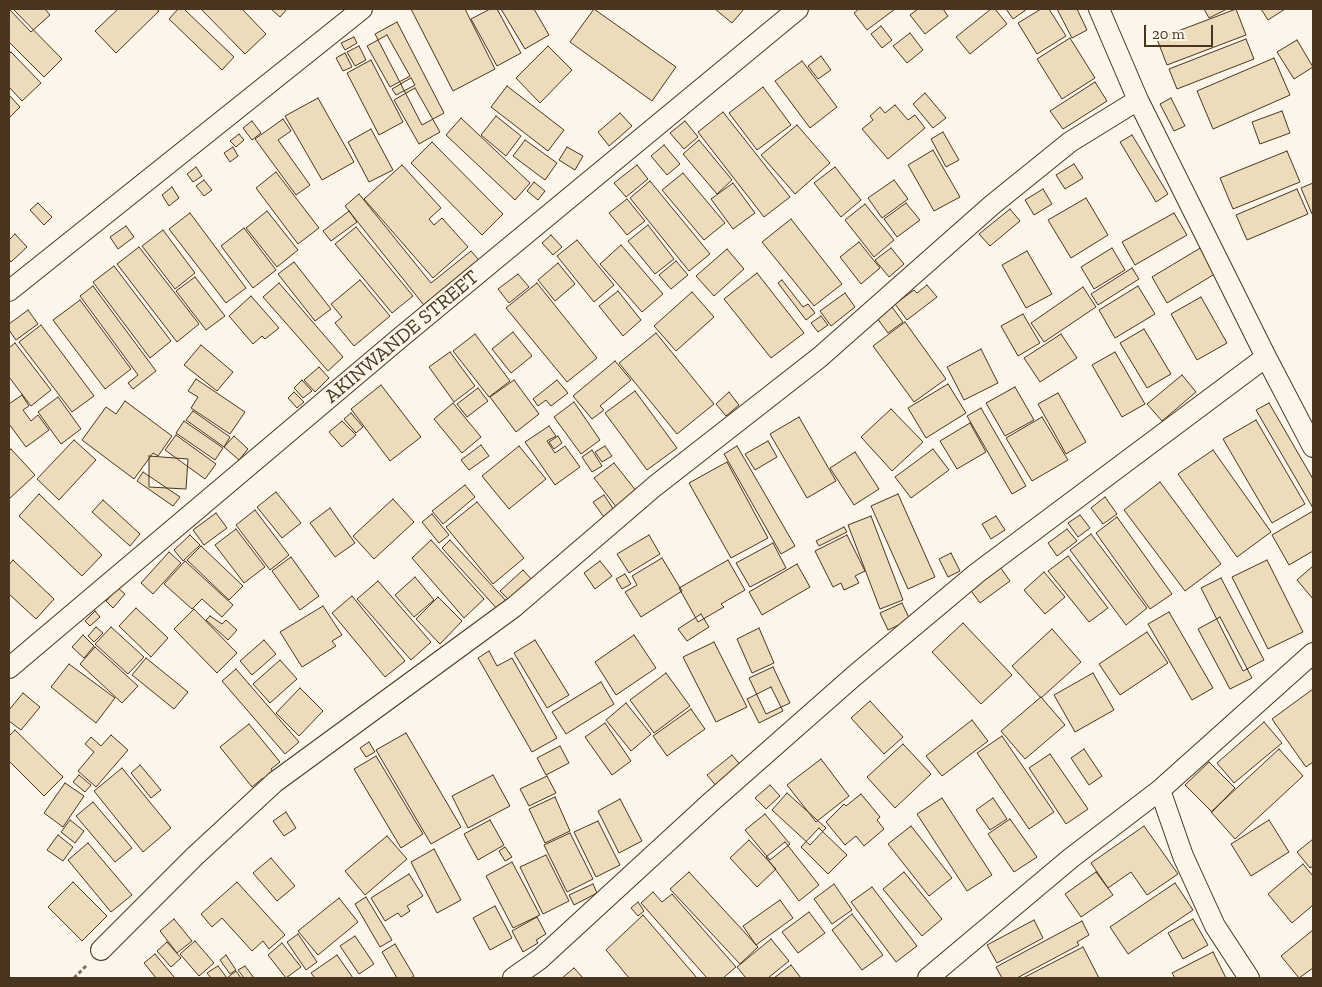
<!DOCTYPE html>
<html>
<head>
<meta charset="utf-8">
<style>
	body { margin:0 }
	#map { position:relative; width:1322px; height:987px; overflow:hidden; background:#fbf6e9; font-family:"Zilla Slab",serif }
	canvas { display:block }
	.frame { position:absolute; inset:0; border:10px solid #4a3520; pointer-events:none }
	.scale { position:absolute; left:1144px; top:25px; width:69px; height:22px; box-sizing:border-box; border:2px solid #4a3520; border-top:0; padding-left:6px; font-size:15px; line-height:18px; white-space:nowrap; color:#4a3520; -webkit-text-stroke:4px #fbf6e9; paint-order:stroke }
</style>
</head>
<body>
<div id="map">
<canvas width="1322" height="987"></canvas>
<div class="frame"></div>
<div class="scale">20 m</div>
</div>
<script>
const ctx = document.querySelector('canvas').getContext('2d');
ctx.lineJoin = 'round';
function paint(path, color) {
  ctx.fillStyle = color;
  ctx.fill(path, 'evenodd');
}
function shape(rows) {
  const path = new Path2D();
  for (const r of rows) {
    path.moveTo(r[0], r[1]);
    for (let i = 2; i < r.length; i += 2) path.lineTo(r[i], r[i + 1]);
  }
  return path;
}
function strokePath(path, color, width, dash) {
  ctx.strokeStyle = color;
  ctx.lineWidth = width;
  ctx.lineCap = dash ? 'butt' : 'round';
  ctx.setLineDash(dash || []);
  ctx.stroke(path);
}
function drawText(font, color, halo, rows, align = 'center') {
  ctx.font = font + ' "Zilla Slab",serif';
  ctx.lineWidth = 4;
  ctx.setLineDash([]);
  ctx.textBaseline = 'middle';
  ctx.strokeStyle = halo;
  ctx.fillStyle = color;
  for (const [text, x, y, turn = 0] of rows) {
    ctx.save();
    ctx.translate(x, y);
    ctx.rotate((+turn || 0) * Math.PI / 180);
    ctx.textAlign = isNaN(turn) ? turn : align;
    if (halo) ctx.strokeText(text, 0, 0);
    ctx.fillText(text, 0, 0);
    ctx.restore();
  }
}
const building = shape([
	[9,9,13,9,62,59,44,77,9,42,9,9],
	[9,9,45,9,50,15,31,32,9,9],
	[118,9,156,9,159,11,116,53,95,31,118,9],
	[178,9,184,9,234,57,222,70,169,19,178,9],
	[201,9,242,9,266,34,245,54,201,9],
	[271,9,287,9,280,17,271,9],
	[411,9,465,9,495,69,453,91,411,9],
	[490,9,497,9,521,53,497,66,471,19,490,9],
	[501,9,534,9,549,35,525,49,501,9],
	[594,9,676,67,652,101,570,42,594,9],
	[715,9,744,9,732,23,715,9],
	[859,9,895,9,867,30,854,13,859,9],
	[918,9,943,9,948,16,925,34,910,15,918,9],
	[991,9,995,9,1007,24,970,54,956,37,991,9],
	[1006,9,1027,9,1013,19,1006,9],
	[1041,9,1049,9,1066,36,1037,54,1018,23,1041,9],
	[1057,9,1077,9,1087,30,1072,38,1057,9],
	[1204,9,1227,9,1209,18,1204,9],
	[1236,9,1246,35,1167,65,1157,39,1236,9],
	[1261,9,1285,9,1268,20,1261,9],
	[397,22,444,113,422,125,375,34,397,22],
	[881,26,892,40,882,48,871,34,881,26],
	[910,33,923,50,907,63,893,46,910,33],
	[387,35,410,76,390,87,367,46,387,35],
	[354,37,357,43,345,50,341,43,354,37],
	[1070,38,1095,78,1062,99,1037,59,1070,38],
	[1246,39,1254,59,1177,89,1169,69,1246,39],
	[1297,40,1313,67,1294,79,1277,52,1297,40],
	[359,46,366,60,355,66,347,52,359,46],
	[548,46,572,70,540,103,516,78,548,46],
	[11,52,41,83,22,101,9,87,9,54,11,52],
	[345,53,352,67,343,71,336,58,345,53],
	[821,56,831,70,818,79,808,66,821,56],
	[1274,58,1290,95,1213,129,1197,91,1274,58],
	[371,60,403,122,379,135,347,73,371,60],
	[802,61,837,107,810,128,775,81,802,61],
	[411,78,415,85,396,95,392,89,411,78],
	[1095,82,1107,101,1063,129,1050,111,1095,82],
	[507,86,564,130,548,151,491,107,507,86],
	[763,87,791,125,757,150,729,113,763,87],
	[415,88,440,132,419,144,394,100,415,88],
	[925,93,946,118,933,128,913,104,925,93],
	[9,95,20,107,9,118,9,95],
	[318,98,354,162,322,180,285,116,318,98],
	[1171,98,1185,126,1174,131,1160,104,1171,98],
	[895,105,908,120,915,115,925,128,888,159,862,129,873,120,870,116,880,107,885,113,895,105],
	[1282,111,1290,133,1260,144,1252,122,1282,111],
	[723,112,790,197,764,217,698,132,723,112],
	[620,113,632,126,609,146,598,132,620,113],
	[496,116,521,136,506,156,481,135,496,116],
	[461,118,530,183,515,200,446,135,461,118],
	[283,119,291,131,278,140,310,185,296,195,255,139,283,119],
	[252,121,261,133,252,140,243,128,252,121],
	[685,121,698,137,684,149,670,133,685,121],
	[797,125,830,163,795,194,761,155,797,125],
	[371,129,393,170,369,182,348,142,371,129],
	[943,132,959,160,946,167,931,139,943,132],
	[239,134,244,140,236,147,230,141,239,134],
	[1132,135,1168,194,1156,202,1120,142,1132,135],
	[525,140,557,163,545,180,513,156,525,140],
	[699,140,732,180,717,194,683,154,699,140],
	[432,142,503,214,482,235,411,163,432,142],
	[664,145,680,164,667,175,651,156,664,145],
	[233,147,238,156,230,162,224,153,233,147],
	[567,147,583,156,575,170,559,160,567,147],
	[933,150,960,197,934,211,908,165,933,150],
	[1287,151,1300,182,1233,209,1220,178,1287,151],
	[1074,164,1083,178,1065,189,1056,175,1074,164],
	[402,165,441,208,429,219,434,225,442,218,468,247,433,278,364,199,402,165],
	[637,165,648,179,626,197,614,183,637,165],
	[196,167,202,176,193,182,187,174,196,167],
	[835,167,861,200,841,217,814,183,835,167],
	[276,172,319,228,298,244,256,188,276,172],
	[683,173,725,223,704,240,662,190,683,173],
	[204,180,212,190,204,196,196,186,204,180],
	[894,180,908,199,882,218,868,198,894,180],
	[650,181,710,254,689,271,630,198,650,181],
	[534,182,545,191,538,200,527,191,534,182],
	[733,183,755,213,733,229,711,199,733,183],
	[1313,183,1313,214,1312,214,1301,188,1313,183],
	[172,187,179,198,169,206,162,195,172,187],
	[1043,189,1052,204,1034,215,1025,200,1043,189],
	[1297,189,1308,214,1247,240,1236,215,1297,189],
	[359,194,431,283,471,251,479,260,439,292,442,297,427,309,345,206,359,194],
	[1086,198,1108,235,1071,258,1048,220,1086,198],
	[627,199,645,221,627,235,609,213,627,199],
	[38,203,52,217,44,225,30,210,38,203],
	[906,203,920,220,897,237,884,219,906,203],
	[865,204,894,240,874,257,845,220,865,204],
	[1010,209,1020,221,990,246,979,234,1010,209],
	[267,211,298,250,277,267,246,228,267,211],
	[349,211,357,222,331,241,323,231,349,211],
	[190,213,246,288,226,303,169,229,190,213],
	[1174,213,1187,235,1135,265,1122,242,1174,213],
	[791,219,842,284,814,306,762,242,791,219],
	[648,225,674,259,655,274,628,241,648,225],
	[126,226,134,237,118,249,110,237,126,226],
	[356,227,413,296,392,313,335,244,356,227],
	[244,228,276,270,253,288,221,246,244,228],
	[163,230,195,273,175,289,142,246,163,230],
	[15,234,27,247,11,262,9,259,9,240,15,234],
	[551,235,562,247,553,255,542,243,551,235],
	[577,240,614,285,594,302,557,256,577,240],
	[859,242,880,268,861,284,840,257,859,242],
	[621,245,663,294,642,312,600,264,621,245],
	[139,247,199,324,177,342,117,264,139,247],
	[1202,247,1218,272,1167,303,1152,277,1202,247],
	[891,248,904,264,889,277,875,260,891,248],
	[1112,248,1125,270,1094,289,1081,267,1112,248],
	[727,249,744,269,714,296,696,276,727,249],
	[1027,251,1052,294,1026,308,1002,265,1027,251],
	[676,261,688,275,671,289,659,275,676,261],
	[294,262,331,309,315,321,278,274,294,262],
	[558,263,575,284,555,301,538,280,558,263],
	[114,266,171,341,150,358,93,282,114,266],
	[1132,268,1139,279,1098,305,1091,294,1132,268],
	[757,273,804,333,771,358,724,299,757,273],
	[518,274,529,287,509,303,498,289,518,274],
	[195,277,225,316,206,330,176,291,195,277],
	[360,280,390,316,354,346,335,323,342,317,331,304,360,280],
	[782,280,803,307,808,304,815,313,806,320,778,283,782,280],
	[279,283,343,357,328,371,263,297,279,283],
	[537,283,597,358,567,382,506,308,537,283],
	[927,285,937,297,907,320,895,304,914,290,917,293,927,285],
	[93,286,156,371,133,389,128,383,138,375,80,296,93,286],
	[1138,286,1155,314,1115,338,1099,310,1138,286],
	[1083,287,1096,307,1044,342,1031,323,1083,287],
	[618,291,641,320,623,336,599,306,618,291],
	[692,292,714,317,676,351,654,326,692,292],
	[845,293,855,307,831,326,820,311,845,293],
	[251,296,279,328,265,339,262,336,253,344,229,316,251,296],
	[1201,297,1227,343,1197,360,1171,314,1201,297],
	[80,300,131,369,105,389,53,320,80,300],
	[892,307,903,322,888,333,877,318,892,307],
	[28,310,38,324,16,340,9,330,9,324,28,310],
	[1023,314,1040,343,1018,356,1001,326,1023,314],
	[821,316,828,325,818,332,811,323,821,316],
	[905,322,946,379,914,402,873,346,905,322],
	[41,325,94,396,72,412,19,342,41,325],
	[1144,329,1171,374,1147,388,1120,343,1144,329],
	[513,332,532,356,511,373,492,349,513,332],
	[656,333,714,404,677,434,619,363,656,333],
	[475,334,510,381,489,397,453,351,475,334],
	[1061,334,1077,358,1040,382,1024,358,1061,334],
	[15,343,51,390,31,406,9,377,9,348,15,343],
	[201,345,233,372,217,391,184,365,201,345],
	[981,349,998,383,964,400,947,367,981,349],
	[450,352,475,386,454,402,429,367,450,352],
	[1115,352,1145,404,1122,417,1092,365,1115,352],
	[615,361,631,380,600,406,604,410,592,419,573,396,615,361],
	[319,367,329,378,315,392,304,380,319,367],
	[1182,375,1196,392,1162,421,1147,404,1182,375],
	[196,379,245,412,230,434,191,408,198,397,188,391,196,379],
	[302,380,312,391,303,398,294,388,302,380],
	[514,380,539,414,516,432,490,397,514,380],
	[557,380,568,393,551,406,546,400,538,406,533,399,557,380],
	[948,384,966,413,926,438,908,408,948,384],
	[381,385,421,437,390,461,351,409,381,385],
	[1015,387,1034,420,1005,436,986,403,1015,387],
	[478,388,488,401,467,417,457,404,478,388],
	[635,391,677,448,647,470,605,413,635,391],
	[294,392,304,402,297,408,288,398,294,392],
	[729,392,739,405,726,416,716,404,729,392],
	[1058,393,1086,442,1066,454,1038,404,1058,393],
	[22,395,29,406,23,410,31,421,38,415,49,430,26,447,9,424,9,404,22,395],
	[58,397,81,429,61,444,38,412,58,397],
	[125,401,172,436,158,456,153,453,134,479,82,440,106,407,116,414,125,401],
	[574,402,600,440,581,454,554,417,574,402],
	[453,403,481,437,462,453,434,419,453,403],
	[1269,403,1313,479,1313,508,1256,410,1269,403],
	[981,408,1026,486,1012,494,967,416,981,408],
	[891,409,923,442,892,471,861,437,891,409],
	[193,411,230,437,224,447,186,420,193,411],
	[351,413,363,427,356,433,344,419,351,413],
	[799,417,836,481,807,498,770,434,799,417],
	[1042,417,1068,460,1032,481,1006,438,1042,417],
	[1256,420,1305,504,1272,523,1223,439,1256,420],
	[184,421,223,448,215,460,176,433,184,421],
	[342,421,356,435,342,447,329,432,342,421],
	[970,423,986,452,957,469,940,441,970,423],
	[549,426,556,436,547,441,555,453,565,446,580,467,555,485,525,442,549,426],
	[176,435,216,464,205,479,165,450,176,435],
	[234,436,248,449,239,460,224,447,234,436],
	[558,436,562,443,554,449,549,442,558,436],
	[74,440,96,460,59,500,37,479,74,440],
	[768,441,777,457,755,470,745,454,768,441],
	[481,445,489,456,469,470,461,460,481,445],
	[519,446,546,479,509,509,482,476,519,446],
	[605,446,612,456,602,462,595,452,605,446],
	[737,446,795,546,781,554,724,454,737,446],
	[11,449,35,475,9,499,9,451,11,449],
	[933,449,949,470,911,498,895,477,933,449],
	[592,450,602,466,592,472,582,457,592,450],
	[1213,450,1271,532,1237,557,1178,474,1213,450],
	[855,452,879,489,854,505,830,468,855,452],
	[149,456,188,459,186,489,149,487,149,456],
	[727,462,768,538,731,558,689,483,727,462],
	[614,463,637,492,617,508,594,478,614,463],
	[143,472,180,497,173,506,137,481,143,472],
	[1160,482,1221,564,1185,591,1124,510,1160,482],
	[465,485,475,497,443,524,432,511,465,485],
	[276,492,301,523,282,538,257,507,276,492],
	[39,494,102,555,82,576,19,516,39,494],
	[898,494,935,577,908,589,871,506,898,494],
	[604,495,616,513,606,520,593,502,604,495],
	[1105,497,1117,514,1103,524,1091,508,1105,497],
	[393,499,414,522,374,559,353,536,393,499],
	[103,500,140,534,130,546,92,512,103,500],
	[477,502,524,558,493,584,446,527,477,502],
	[330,508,355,543,335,557,310,523,330,508],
	[255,510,289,555,270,570,236,525,255,510],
	[1313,511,1313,551,1289,565,1272,535,1313,511],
	[216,513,227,528,204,545,193,530,216,513],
	[432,514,449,535,439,543,422,522,432,514],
	[1080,515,1090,528,1078,537,1068,523,1080,515],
	[871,516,903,600,880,609,848,525,871,516],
	[996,516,1005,530,991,539,982,524,996,516],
	[1117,517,1172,594,1150,609,1096,533,1117,517],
	[844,527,847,532,819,546,816,541,844,527],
	[236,529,265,567,244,583,215,545,236,529],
	[1067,529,1077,541,1057,556,1048,543,1067,529],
	[1091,534,1147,608,1126,625,1070,550,1091,534],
	[190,535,200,545,183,561,174,550,190,535],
	[649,535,660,554,629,573,617,554,649,535],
	[847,535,865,571,855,576,859,583,844,590,841,583,833,587,815,551,847,535],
	[431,540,484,599,464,618,412,558,431,540],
	[450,540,508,603,499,611,442,548,450,540],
	[773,543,786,568,750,587,736,563,773,543],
	[201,546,243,586,229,600,187,560,201,546],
	[169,552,181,563,153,594,141,583,169,552],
	[951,553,960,571,948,577,939,559,951,553],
	[1068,556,1108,608,1089,622,1048,571,1068,556],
	[291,557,319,596,300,610,272,571,291,557],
	[662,558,682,591,641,617,625,592,637,585,632,576,662,558],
	[13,560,54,599,36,619,9,594,9,565,13,560],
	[728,560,745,590,721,604,724,607,698,622,679,588,728,560],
	[1267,560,1303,632,1268,649,1232,577,1267,560],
	[185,561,233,605,222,617,202,599,192,609,164,584,185,561],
	[600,561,612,576,595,589,584,573,600,561],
	[797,564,810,587,762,615,749,592,797,564],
	[1313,566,1313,599,1297,580,1313,566],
	[1000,567,1010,581,980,603,969,588,1000,567],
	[523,570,534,582,512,603,500,591,523,570],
	[1044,572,1065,597,1045,614,1024,590,1044,572],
	[625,574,631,584,622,589,616,579,625,574],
	[415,577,434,600,414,617,395,595,415,577],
	[1221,578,1264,660,1243,671,1201,588,1221,578],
	[378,581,431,642,411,660,357,599,378,581],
	[118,588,125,594,113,608,106,601,118,588],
	[352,596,405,661,385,677,332,613,352,596],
	[438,597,462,621,440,644,416,619,438,597],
	[902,603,910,620,888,630,880,613,902,603],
	[323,606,342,635,332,641,336,646,302,667,280,632,323,606],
	[136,608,168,638,151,657,119,626,136,608],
	[194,609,237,653,217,673,174,629,194,609],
	[95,611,100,617,90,626,85,621,95,611],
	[1169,612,1213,688,1192,700,1148,624,1169,612],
	[701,614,709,627,687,641,678,629,701,614],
	[210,616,222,624,226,620,237,630,228,640,206,620,210,616],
	[1220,617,1252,678,1230,689,1198,629,1220,617],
	[963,623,1012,675,981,704,932,652,963,623],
	[96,627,103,633,94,642,88,636,96,627],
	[111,627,144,657,128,674,95,644,111,627],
	[759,628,774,663,752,673,737,639,759,628],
	[1052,629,1081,662,1041,698,1012,666,1052,629],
	[1147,632,1168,663,1120,695,1099,664,1147,632],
	[83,635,94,646,84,658,72,647,83,635],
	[634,635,656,668,616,695,595,662,634,635],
	[264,640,276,654,252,675,240,661,264,640],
	[535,640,569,695,547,708,514,653,535,640],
	[714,642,747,707,716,722,683,657,714,642],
	[95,647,138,686,122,703,80,664,95,647],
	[489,651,497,666,512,658,557,738,532,752,478,658,489,651],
	[146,658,188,692,174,709,132,675,146,658],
	[280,660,297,679,270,703,253,684,280,660],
	[69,664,115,698,96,723,51,687,69,664],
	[773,667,790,703,766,714,749,678,773,667],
	[236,669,299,742,285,754,222,681,236,669],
	[666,673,690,706,654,733,630,700,666,673],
	[1093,673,1114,710,1075,732,1054,695,1093,673],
	[601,682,614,704,566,734,552,712,601,682],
	[771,687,783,711,759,723,747,699,771,687],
	[300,688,323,711,299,736,276,713,300,688],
	[1313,689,1313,762,1306,767,1272,719,1313,689],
	[23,693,40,707,21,730,9,721,9,710,23,693],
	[1041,697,1065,725,1025,759,1001,731,1041,697],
	[870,701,903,737,884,754,851,718,870,701],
	[626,703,651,734,631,751,606,720,626,703],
	[691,709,705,729,667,756,653,736,691,709],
	[972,720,988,741,942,776,926,756,972,720],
	[1264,722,1282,743,1234,783,1217,763,1264,722],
	[605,723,631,761,612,775,585,737,605,723],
	[249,724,280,762,271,769,275,775,266,782,263,778,252,787,220,747,249,724],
	[15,730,63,777,44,796,9,761,9,736,15,730],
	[406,733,461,827,431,844,376,750,406,733],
	[111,735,128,750,96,787,78,771,94,752,85,744,91,737,101,746,111,735],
	[1002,736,1054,812,1029,829,977,753,1002,736],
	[369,742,375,752,366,757,360,748,369,742],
	[903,744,931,774,895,808,867,777,903,744],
	[560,746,569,763,546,775,537,758,560,746],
	[1084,749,1102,776,1089,785,1071,758,1084,749],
	[1279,749,1303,776,1235,839,1211,812,1279,749],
	[1050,754,1088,809,1066,824,1029,768,1050,754],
	[732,755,743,768,719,789,707,775,732,755],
	[376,756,423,834,401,848,354,769,376,756],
	[821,759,849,796,816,822,787,785,821,759],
	[1209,762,1235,788,1212,812,1185,785,1209,762],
	[140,765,161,790,151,798,131,773,140,765],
	[122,768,171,828,143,852,94,791,122,768],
	[79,775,91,785,85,792,73,782,79,775],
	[493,775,510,806,468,828,452,796,493,775],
	[547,776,556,793,529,806,520,789,547,776],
	[65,783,84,796,63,827,44,813,65,783],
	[770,785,780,796,766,809,755,798,770,785],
	[787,793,826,828,810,845,772,810,787,793],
	[861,794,880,817,877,820,884,829,864,846,856,836,845,845,826,822,844,804,846,806,861,794],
	[555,797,570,831,545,843,529,809,555,797],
	[942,798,992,875,967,891,917,814,942,798],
	[993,798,1007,819,990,830,976,810,993,798],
	[620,799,642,841,619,853,598,811,620,799],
	[93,802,132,848,115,862,76,816,93,802],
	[286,812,296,828,284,836,273,821,286,812],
	[765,814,790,844,770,860,745,830,765,814],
	[1010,819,1037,857,1014,872,988,834,1010,819],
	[70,820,84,831,75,843,61,832,70,820],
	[490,820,504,845,478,860,464,834,490,820],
	[1269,820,1289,852,1251,876,1231,844,1269,820],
	[598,821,620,865,596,877,574,832,598,821],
	[911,826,952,878,929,896,888,844,911,826],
	[1144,826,1178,874,1147,895,1131,872,1108,888,1091,863,1144,826],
	[819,828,847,855,828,874,801,847,819,828],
	[570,833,593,879,567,892,544,845,570,833],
	[58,835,73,847,63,861,47,850,58,835],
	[387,836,407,859,365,895,345,871,387,836],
	[1313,839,1313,866,1310,868,1297,852,1313,839],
	[749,840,776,869,757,887,730,858,749,840],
	[785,842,819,885,799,901,766,857,785,842],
	[88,843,132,895,111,912,68,860,88,843],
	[505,847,512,857,505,861,499,851,505,847],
	[434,849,461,900,437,913,411,862,434,849],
	[546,855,569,901,543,914,520,867,546,855],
	[271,858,295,886,277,901,253,873,271,858],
	[512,862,540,915,513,928,486,876,512,862],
	[1303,864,1313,876,1313,905,1292,923,1268,894,1303,864],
	[689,872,758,947,740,964,670,889,689,872],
	[904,872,942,919,922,936,883,889,904,872],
	[1096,872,1113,895,1081,917,1065,894,1096,872],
	[409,874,423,896,407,906,410,911,401,917,398,913,385,921,371,898,409,874],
	[73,882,107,916,82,941,48,907,73,882],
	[237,882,285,935,269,949,263,941,252,951,222,918,212,927,201,914,237,882],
	[1175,883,1193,910,1128,954,1110,927,1175,883],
	[593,884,597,893,574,905,569,895,593,884],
	[834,884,852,910,832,924,814,899,834,884],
	[872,887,917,946,896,962,851,902,872,887],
	[653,892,662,902,672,894,736,967,723,978,707,978,641,903,653,892],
	[366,897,392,940,380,947,355,904,366,897],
	[339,898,358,922,318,955,298,931,339,898],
	[780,900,793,918,756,945,743,926,780,900],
	[638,902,644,911,638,916,631,908,638,902],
	[495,906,512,938,490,950,473,918,495,906],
	[809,912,825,933,798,953,782,932,809,912],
	[852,914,883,955,862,970,832,930,852,914],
	[643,915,697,978,629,978,606,950,643,915],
	[537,917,546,934,536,940,538,943,523,952,512,931,537,917],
	[174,919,192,941,177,953,160,931,174,919],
	[1193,919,1208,945,1183,959,1168,933,1193,919],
	[1034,920,1043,938,997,963,987,945,1034,920],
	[1082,921,1089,935,1077,942,1079,945,1017,978,1002,978,996,967,1082,921],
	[1313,930,1313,968,1299,978,1281,956,1313,930],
	[298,934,317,962,306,970,287,942,298,934],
	[355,936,374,964,359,974,340,946,355,936],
	[771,939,789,961,768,978,746,978,737,967,771,939],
	[195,941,214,963,199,976,180,954,195,941],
	[167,942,181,958,171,967,157,951,167,942],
	[282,943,301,967,286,978,268,955,282,943],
	[395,944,414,976,411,978,397,978,382,952,395,944],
	[1083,947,1099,978,1023,978,1083,947],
	[1213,952,1226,978,1175,978,1172,973,1213,952],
	[155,954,174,977,172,978,156,978,144,963,155,954],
	[226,955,236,970,230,974,220,960,226,955],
	[337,955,353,978,315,978,311,973,337,955],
	[791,965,801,978,774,978,791,965],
	[218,966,227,978,236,971,241,978,211,978,207,973,218,966],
	[245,966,254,978,244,978,238,970,245,966],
	[574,968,583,978,562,978,574,968]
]);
paint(building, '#ecdcbc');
strokePath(building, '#4a3520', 1);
const minor = shape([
	[1099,9,1138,100,1266,357,1313,447],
	[9,291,362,9],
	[9,668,401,337,798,9],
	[1160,790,1183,856,1215,926,1249,978],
	[101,950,195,856,275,782,514,607,655,486,820,357,992,205,1070,142,1138,100],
	[513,978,540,959,711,802,854,676,977,573,1266,357],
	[928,978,1071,858,1160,790,1313,653]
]);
strokePath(minor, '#4a3520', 22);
strokePath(shape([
	[74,978,87,965]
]), '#7f6f5c', 3, [4, 2.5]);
strokePath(minor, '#fbf6e9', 20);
drawText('20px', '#4a3520', '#fbf6e9', [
	["AKINWANDE STREET",402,337,-40]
]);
</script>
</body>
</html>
